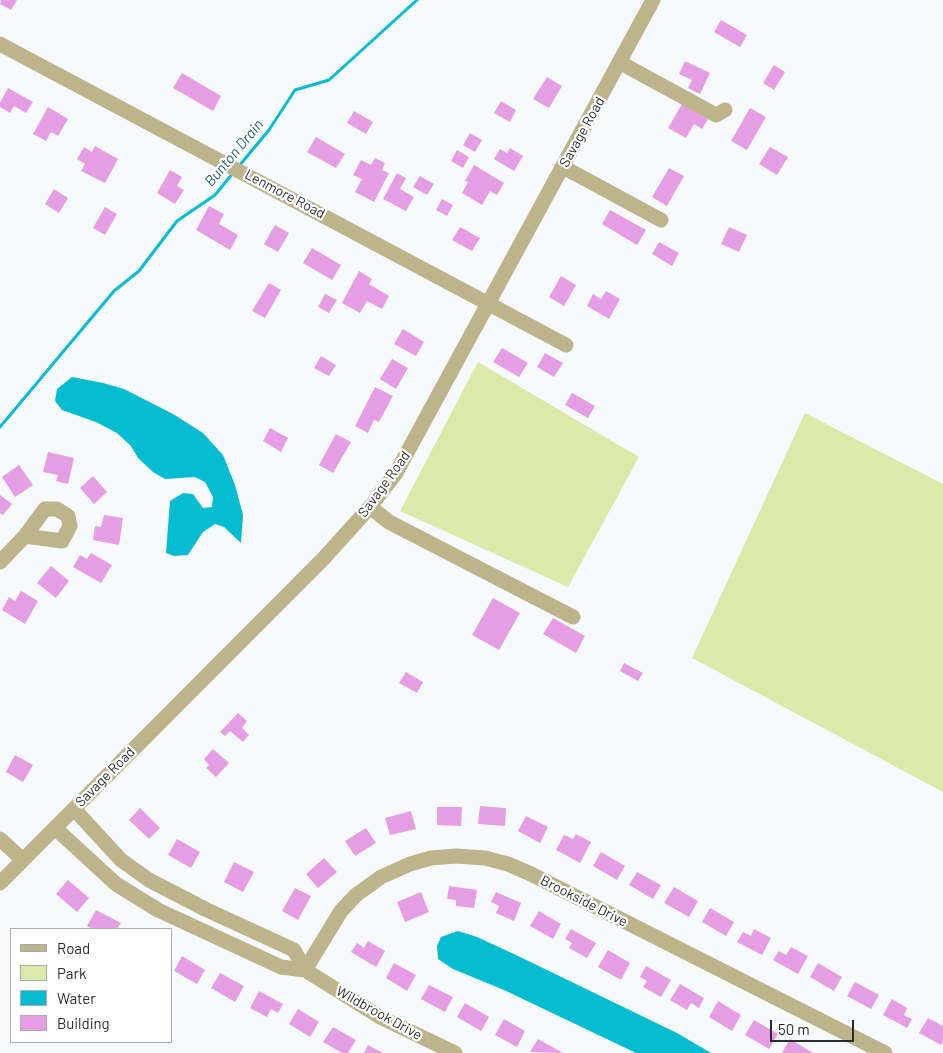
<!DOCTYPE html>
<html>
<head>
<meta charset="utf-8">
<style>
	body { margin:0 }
	#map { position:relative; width:943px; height:1053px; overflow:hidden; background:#f7fafd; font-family:Barlow,sans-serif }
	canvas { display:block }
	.legend { position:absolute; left:10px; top:928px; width:162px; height:115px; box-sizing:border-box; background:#fff; border:1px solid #aaabab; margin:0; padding:6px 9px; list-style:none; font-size:15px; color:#2b2c2d }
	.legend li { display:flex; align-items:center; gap:10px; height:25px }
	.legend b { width:25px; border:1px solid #aaabab }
	.scale { position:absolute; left:770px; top:1020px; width:84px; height:22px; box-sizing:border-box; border:2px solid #2b2c2d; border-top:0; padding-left:6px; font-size:15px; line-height:18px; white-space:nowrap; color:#2b2c2d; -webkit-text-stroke:4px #fff; paint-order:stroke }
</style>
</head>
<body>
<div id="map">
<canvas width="943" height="1053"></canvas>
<ul class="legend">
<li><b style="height:6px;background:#beb48c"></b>Road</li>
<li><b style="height:14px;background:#dbe9a9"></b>Park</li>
<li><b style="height:14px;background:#05bcd0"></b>Water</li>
<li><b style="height:14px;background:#e59ee4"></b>Building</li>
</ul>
<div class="scale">50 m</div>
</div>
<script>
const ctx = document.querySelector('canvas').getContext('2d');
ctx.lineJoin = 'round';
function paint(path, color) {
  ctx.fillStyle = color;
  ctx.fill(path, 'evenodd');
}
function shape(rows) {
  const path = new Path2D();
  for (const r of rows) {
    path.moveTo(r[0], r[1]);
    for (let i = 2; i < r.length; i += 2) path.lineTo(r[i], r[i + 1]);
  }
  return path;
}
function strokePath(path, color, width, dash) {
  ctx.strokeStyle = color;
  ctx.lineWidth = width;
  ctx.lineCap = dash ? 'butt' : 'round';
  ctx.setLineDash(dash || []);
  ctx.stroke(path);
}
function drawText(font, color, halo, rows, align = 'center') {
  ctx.font = font + ' Barlow,sans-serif';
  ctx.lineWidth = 4.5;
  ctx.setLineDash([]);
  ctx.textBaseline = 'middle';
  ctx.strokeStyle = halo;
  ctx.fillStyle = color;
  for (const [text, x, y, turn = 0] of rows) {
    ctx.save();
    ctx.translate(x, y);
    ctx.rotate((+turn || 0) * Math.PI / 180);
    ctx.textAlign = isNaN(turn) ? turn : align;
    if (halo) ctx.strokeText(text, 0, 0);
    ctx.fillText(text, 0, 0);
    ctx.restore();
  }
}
paint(shape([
	[478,362,639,457,568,587,400,511],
	[805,413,943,484,943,792,692,658]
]), '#dbe9a9');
paint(shape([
	[72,377,103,383,124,389,173,414,203,433,223,455,235,485,243,515,241,543,224,527,215,524,203,532,188,555,174,556,166,553,170,501,183,493,193,494,203,508,212,507,213,497,205,482,195,477,165,479,153,472,138,458,131,446,117,433,96,422,62,410,55,401,57,389],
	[458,931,477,937,516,955,677,1033,711,1053,636,1053,504,990,453,969,438,959,437,946,441,937]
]), '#05bcd0');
strokePath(shape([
	[239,166,269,130,295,90,329,80,417,0],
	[0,427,114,291,139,271,177,221,215,195,233,173]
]), '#05bcd0', 3);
paint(shape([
	[1,0,17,0,11,10,0,4],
	[721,20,747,35,740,47,714,32],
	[685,61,710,73,700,94,688,88,692,80,679,74],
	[774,65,785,72,774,90,763,83],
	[182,73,221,96,213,111,173,88],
	[547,77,562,86,549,108,533,99],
	[8,88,33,102,26,113,14,106,10,113,0,107,0,103],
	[501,101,516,110,510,122,494,113],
	[682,104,708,119,702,129,694,124,686,138,668,128],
	[48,107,68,119,58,136,51,132,46,141,33,134],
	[750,108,766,117,747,150,731,141],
	[354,111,373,122,366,134,347,123],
	[470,133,482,140,475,152,463,145],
	[316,137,345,154,336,168,307,152],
	[95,146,118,159,105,183,81,171,85,164,77,159,84,147,92,152],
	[770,147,788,157,777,175,759,164],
	[510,148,523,156,514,171,494,159,500,149,507,153],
	[457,150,469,157,463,168,451,161],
	[375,158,385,163,382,170,389,173,374,202,355,192,362,179,353,175,361,160,371,165],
	[474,165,504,183,497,195,490,191,482,205,462,193,468,182,465,181],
	[669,168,684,176,667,206,652,197],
	[170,170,182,177,177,186,184,190,175,204,157,193],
	[397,173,406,178,400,189,414,197,406,211,383,199],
	[420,176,434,184,427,195,413,187],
	[54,189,68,198,59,213,45,204],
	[442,199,453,205,447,216,436,210],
	[209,206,224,214,219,224,238,235,230,250,196,230],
	[105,207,117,214,105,235,93,228],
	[610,210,646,230,637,245,602,224],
	[275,225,289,233,278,252,264,244],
	[460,227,480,238,472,251,452,240],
	[729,227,747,235,739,252,721,244],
	[659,242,679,253,672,266,652,254],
	[312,248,341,265,332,280,303,263],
	[359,271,372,279,369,284,389,296,382,309,367,301,360,313,342,303],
	[561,276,576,285,564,306,549,297],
	[269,283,281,290,265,318,252,311],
	[606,291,620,299,609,319,587,306,593,294,601,299],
	[325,294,337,300,329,313,318,307],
	[403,329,424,342,416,356,394,344],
	[502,348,528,363,519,377,493,362],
	[545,353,563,363,554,377,537,367],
	[321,356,336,365,329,376,314,368],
	[392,359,408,368,396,389,380,379],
	[375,387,393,396,379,422,374,420,368,433,355,426],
	[572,393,595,406,588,418,565,405],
	[270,428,288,438,281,452,263,441],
	[336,434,351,442,333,473,319,465],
	[48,452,74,458,68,484,56,481,58,475,43,472],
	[19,465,33,485,15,497,2,477],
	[93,476,107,492,94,504,80,488],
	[0,495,12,504,3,515,0,513],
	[104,515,123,518,119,545,93,540,95,526,101,527],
	[91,553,112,565,101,583,73,567,80,555,87,559],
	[51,566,69,581,56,598,37,583],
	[21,591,38,601,25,624,2,610,9,597,15,601],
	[493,598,520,613,499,650,472,635],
	[553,618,585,636,576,653,543,634],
	[624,663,643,673,638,681,620,671],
	[406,672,423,682,417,693,399,683],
	[238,713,247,721,242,728,249,735,243,742,230,731,225,736,220,732],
	[213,749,229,763,216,777,206,768,209,765,204,759],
	[15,755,33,765,23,782,6,772],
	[480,806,506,808,505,826,478,824],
	[437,807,462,807,461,826,437,825],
	[140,808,160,828,149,839,129,820],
	[411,811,416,829,390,835,385,818],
	[526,816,548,827,540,843,518,831],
	[366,828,376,843,355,856,345,841],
	[576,834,591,842,580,863,556,850,564,835,573,839],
	[177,839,200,852,191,868,168,855],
	[601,852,625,866,617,880,593,866],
	[324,858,337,872,318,888,306,874],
	[234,862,254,872,243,892,224,882],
	[637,872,661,885,653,899,629,885],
	[68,880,89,898,77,912,56,894],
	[449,886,477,890,474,908,456,906,456,900,447,899],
	[674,887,698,901,689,917,664,903],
	[295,888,311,896,298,920,282,911],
	[421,892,429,912,405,922,397,902],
	[496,892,521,903,514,921,496,913,499,906,491,902],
	[710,908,734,922,726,936,702,922],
	[96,910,121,923,117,929,93,929,87,926],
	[539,911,561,924,553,939,530,926],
	[571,929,596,943,587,958,569,948,572,943,565,939],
	[754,929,771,938,762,955,737,942,743,932,751,936],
	[368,941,385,951,376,967,351,952,357,943,364,948],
	[791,947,808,956,798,974,773,960,779,951,786,955],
	[608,950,630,963,621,980,598,967],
	[182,956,205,970,197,984,174,971],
	[394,963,416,975,407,991,386,978],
	[818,963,842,977,834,991,810,977],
	[646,966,671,980,661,997,643,987,647,981,640,977],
	[220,973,244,986,235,1002,211,988],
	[855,982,879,995,871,1009,847,996],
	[680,984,704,998,699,1008,691,1003,687,1010,670,1000],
	[429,985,453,997,445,1012,421,999],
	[259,991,283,1004,278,1013,271,1009,267,1017,250,1008],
	[892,999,907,1008,904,1015,912,1019,907,1028,883,1015],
	[718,1001,741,1015,732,1031,709,1017],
	[465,1003,489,1017,481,1031,457,1017],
	[298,1009,319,1022,310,1037,289,1024],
	[928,1018,943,1026,943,1041,941,1045,919,1033],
	[504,1019,525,1031,517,1047,495,1035],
	[754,1020,778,1034,769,1049,745,1035],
	[333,1027,356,1040,348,1053,342,1053,323,1042],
	[538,1039,563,1053,530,1052],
	[790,1039,813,1053,782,1053],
	[368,1045,383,1053,364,1053]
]), '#e59ee4');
strokePath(shape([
	[0,44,566,345],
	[619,62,716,115,725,110],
	[563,167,661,220],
	[370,507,389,522,573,617],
	[0,562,25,536,45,509,57,509,68,516,70,526,62,541,25,536],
	[74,809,121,860,149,880,207,910,294,950,305,970],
	[55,828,116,884,158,910,281,967,305,970,380,1017,455,1053],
	[0,839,23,860],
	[0,883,324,558,370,507,396,473,653,0],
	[305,970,341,911,356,895,381,877,410,864,431,858,456,856,485,858,508,864,531,874,885,1053]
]), '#beb48c', 15);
drawText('14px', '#2b2c2d', '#fff', [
	["Savage Road",582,132,-61],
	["Lenmore Road",285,194,28],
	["Savage Road",384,484,-54],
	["Savage Road",105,777,-45],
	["Brookside Drive",584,901,27],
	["Wildbrook Drive",379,1013,29]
]);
drawText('italic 15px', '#225e67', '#fff', [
	["Bunton Drain",234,153,-50]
]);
</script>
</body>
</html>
